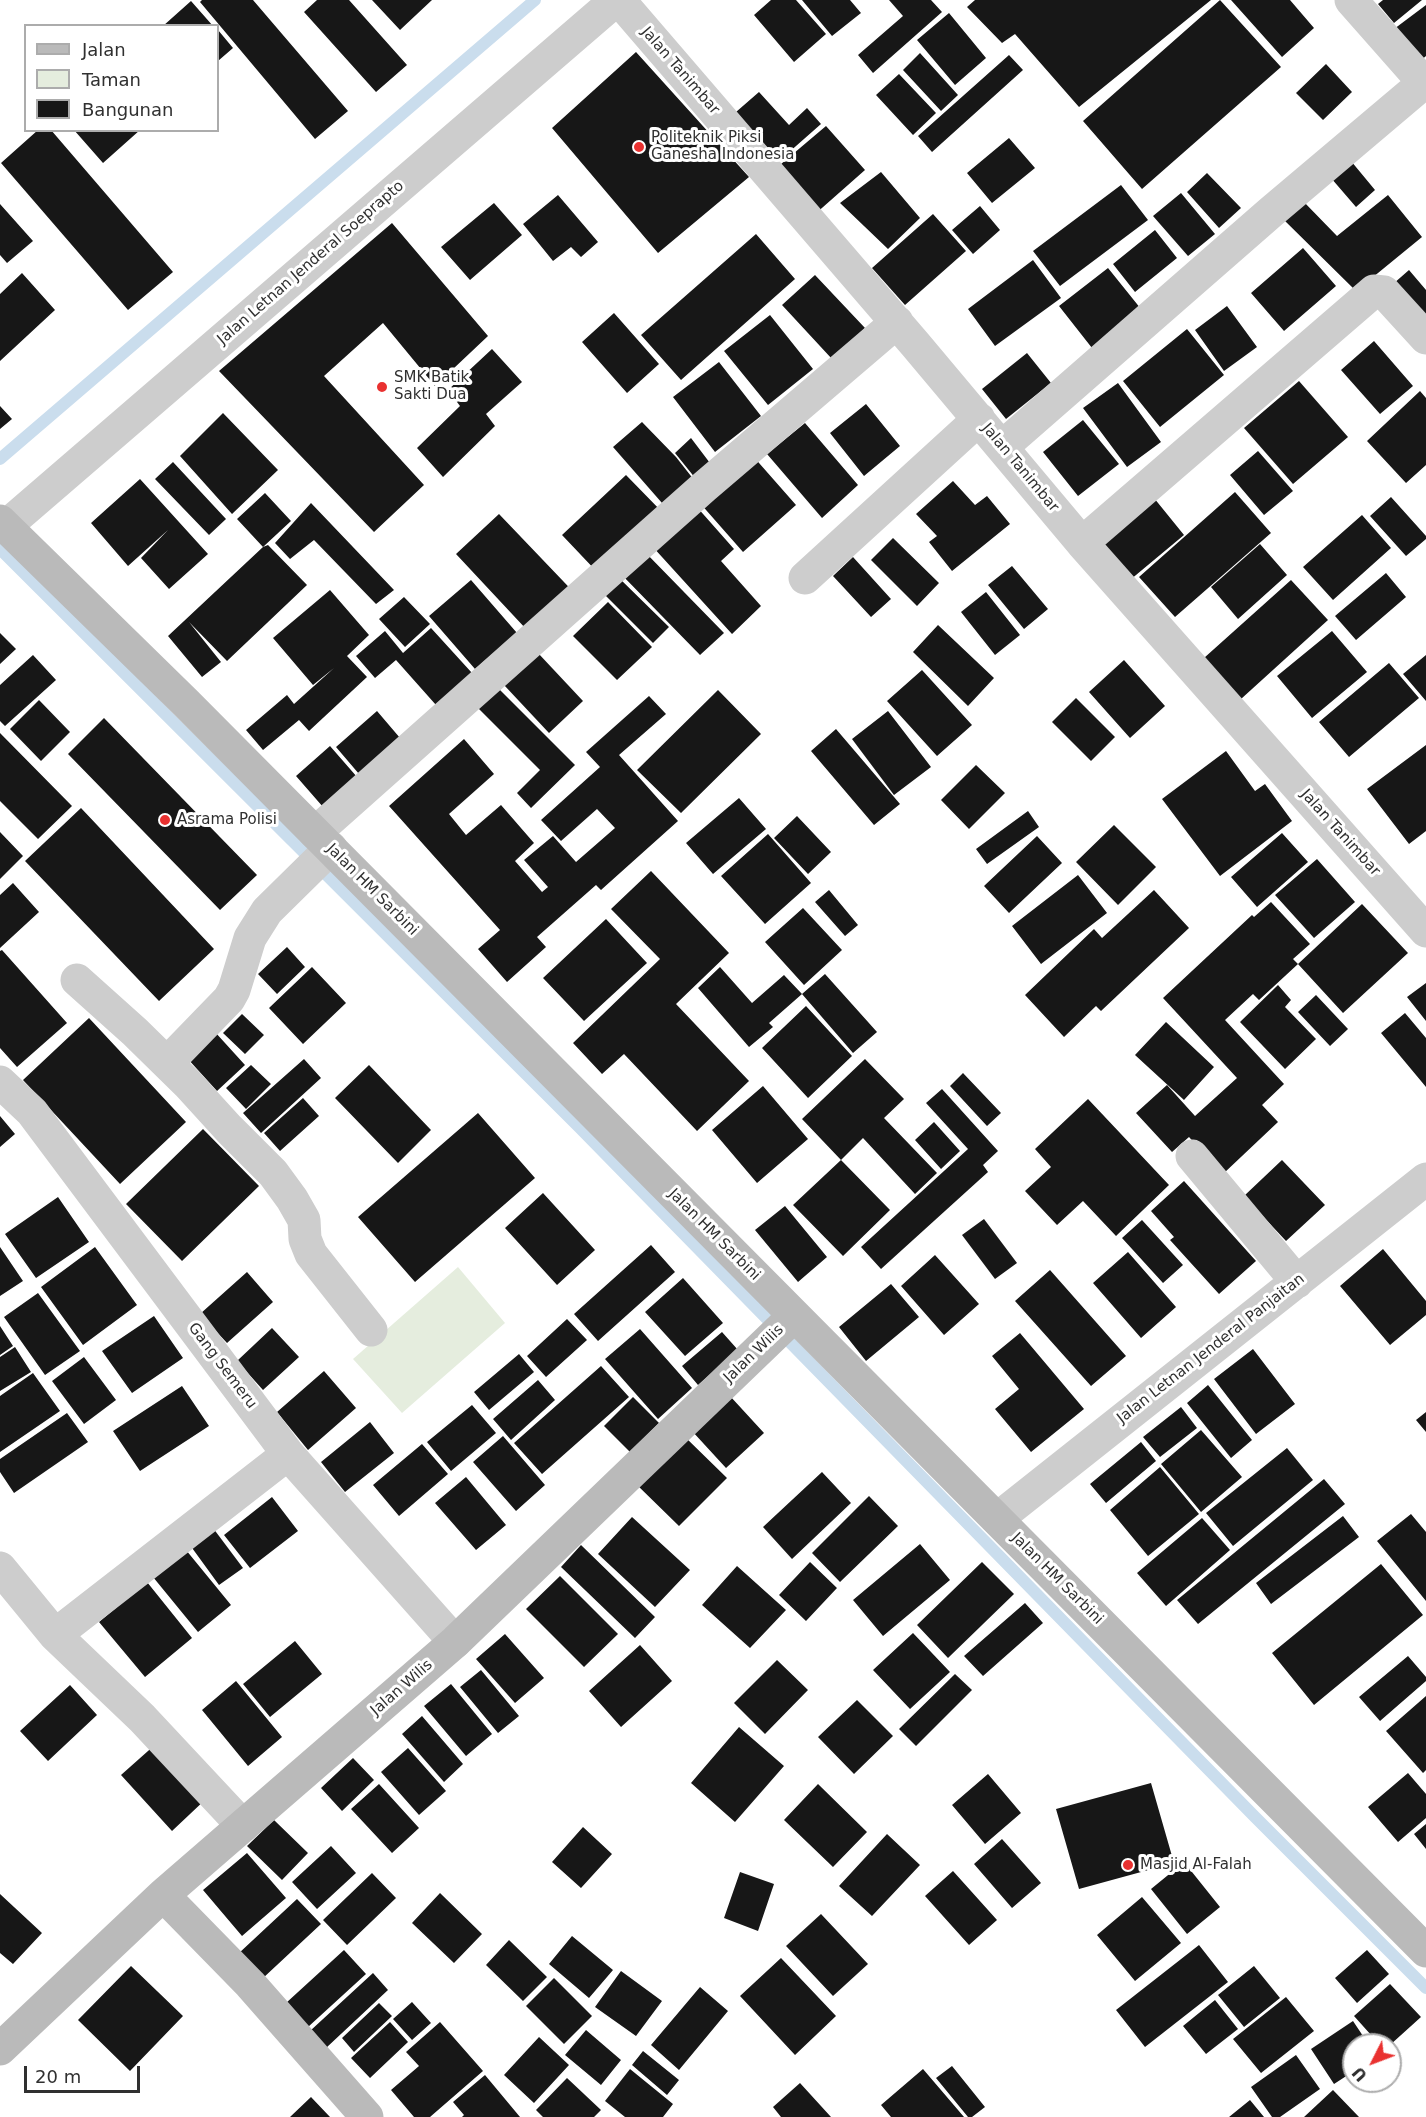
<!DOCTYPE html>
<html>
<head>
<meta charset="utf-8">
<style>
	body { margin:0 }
	#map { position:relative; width:1426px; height:2117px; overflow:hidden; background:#fff; font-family:"DejaVu Sans",sans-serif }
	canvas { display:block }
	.legend { position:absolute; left:24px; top:24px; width:195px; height:108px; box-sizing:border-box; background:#fff; border:2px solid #acacac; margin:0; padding:8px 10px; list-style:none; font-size:18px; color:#303030 }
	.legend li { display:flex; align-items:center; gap:12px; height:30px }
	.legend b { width:30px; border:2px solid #acacac }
	.north { position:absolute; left:1342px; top:2033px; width:60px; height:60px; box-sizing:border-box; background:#fff; border:2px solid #acacac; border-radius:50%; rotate:228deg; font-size:16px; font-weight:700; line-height:24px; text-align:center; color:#303030 }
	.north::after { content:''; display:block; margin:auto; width:21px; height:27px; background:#e93130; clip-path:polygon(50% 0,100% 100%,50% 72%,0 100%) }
	.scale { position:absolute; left:24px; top:2066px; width:116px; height:27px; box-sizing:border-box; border:3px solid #303030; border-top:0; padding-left:8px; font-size:18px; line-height:21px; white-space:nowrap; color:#303030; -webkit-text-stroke:4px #fff; paint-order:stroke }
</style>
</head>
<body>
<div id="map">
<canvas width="1426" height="2117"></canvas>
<ul class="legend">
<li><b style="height:8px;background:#bababa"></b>Jalan</li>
<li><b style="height:16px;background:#e5edde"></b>Taman</li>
<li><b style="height:16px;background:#171717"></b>Bangunan</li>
</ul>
<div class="north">U</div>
<div class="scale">20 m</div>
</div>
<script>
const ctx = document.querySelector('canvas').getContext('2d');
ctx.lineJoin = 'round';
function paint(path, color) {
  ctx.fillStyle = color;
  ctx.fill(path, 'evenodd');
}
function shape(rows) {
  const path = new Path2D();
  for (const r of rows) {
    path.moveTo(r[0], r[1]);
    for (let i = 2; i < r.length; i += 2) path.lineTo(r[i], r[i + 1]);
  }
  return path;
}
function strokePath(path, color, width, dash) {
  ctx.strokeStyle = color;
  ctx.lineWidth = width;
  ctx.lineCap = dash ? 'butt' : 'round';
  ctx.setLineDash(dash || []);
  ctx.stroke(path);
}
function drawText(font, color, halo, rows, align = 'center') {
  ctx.font = font + ' "DejaVu Sans",sans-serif';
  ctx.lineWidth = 6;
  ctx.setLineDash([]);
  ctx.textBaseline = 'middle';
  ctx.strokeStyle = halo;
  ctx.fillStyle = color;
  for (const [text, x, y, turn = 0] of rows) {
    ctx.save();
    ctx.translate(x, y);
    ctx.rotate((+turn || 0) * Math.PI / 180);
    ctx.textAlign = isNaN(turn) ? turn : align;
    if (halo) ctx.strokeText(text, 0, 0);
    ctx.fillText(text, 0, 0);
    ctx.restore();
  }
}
paint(shape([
	[458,1267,505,1323,402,1413,353,1359]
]), '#e5edde');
strokePath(shape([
	[0,459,535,0],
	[0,549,579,1127,1255,1817,1426,1988]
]), '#cadded', 12);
paint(shape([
	[202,0,253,0,348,111,315,139,200,2],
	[317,0,349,0,407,65,376,92,304,12],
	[372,0,432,0,400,30],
	[771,0,796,0,826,34,794,62,754,15],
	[802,0,850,0,861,13,832,36],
	[889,0,931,0,942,12,873,73,858,55,903,16],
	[975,0,1211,0,1079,107,1015,34,1002,43,967,7],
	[1220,0,1281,67,1142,189,1083,121],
	[1231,0,1290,0,1314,28,1282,57],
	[1383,0,1422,0,1394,23,1378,4],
	[191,1,213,26,163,26],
	[1426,5,1426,56,1419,62,1394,29],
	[949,13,986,58,955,85,917,40],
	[218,30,233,48,218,61],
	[636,52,749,177,658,253,552,128],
	[920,53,958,95,941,111,903,70],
	[1009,55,1023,70,932,152,918,136],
	[1326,64,1352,92,1323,120,1296,93],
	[899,74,936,113,913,135,876,95],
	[759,92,789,125,807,108,821,124,779,161,736,112],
	[826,126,865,170,814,215,774,170],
	[38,130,51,130,173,272,128,310,1,163],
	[74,130,140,130,103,163],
	[1009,138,1035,168,992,203,967,173],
	[1351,161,1375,190,1356,207,1331,178],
	[881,172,920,218,888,249,840,203],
	[1207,173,1241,208,1219,228,1187,192],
	[1121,185,1148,220,1060,286,1033,251],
	[1181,193,1215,234,1188,256,1153,216],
	[558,195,598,242,581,257,571,247,553,261,523,224],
	[1388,195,1422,237,1356,291,1284,220,1303,201,1337,236],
	[494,203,522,235,470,280,441,247],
	[0,204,33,241,7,263,0,255],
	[980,206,1000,230,973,254,952,230],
	[933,214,966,251,905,305,872,268],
	[392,223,488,336,435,386,383,323,324,376,424,485,374,532,219,371],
	[1155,230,1177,258,1135,292,1113,264],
	[756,234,795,279,681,380,641,335],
	[1303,248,1336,286,1284,331,1251,293],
	[1033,260,1061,298,995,346,968,309],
	[1108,268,1141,309,1092,348,1059,306],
	[1409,270,1426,290,1426,323,1393,284],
	[22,273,55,310,0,361,0,294],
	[815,275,865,328,832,359,782,305],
	[1227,306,1257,347,1224,371,1195,330],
	[614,313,659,364,627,393,582,342],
	[770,315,813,369,768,405,724,351],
	[1187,329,1224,375,1160,427,1123,381],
	[1374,341,1413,386,1380,414,1341,370],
	[492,349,522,382,486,414,495,426,443,477,417,448,460,406,448,390],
	[1027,353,1051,383,1006,419,982,389],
	[719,362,761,416,715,452,673,397],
	[1299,381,1348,437,1293,484,1244,428],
	[1118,383,1161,442,1127,467,1083,408],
	[1420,391,1426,398,1426,465,1406,483,1367,441],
	[866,404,900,446,864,476,830,433],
	[0,406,12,419,0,429],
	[223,413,278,470,232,514,180,456],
	[1083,420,1119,464,1078,496,1043,452],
	[642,422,676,457,698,485,669,511,613,447],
	[805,423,858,485,822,518,767,454],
	[691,438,716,471,700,484,675,453],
	[1258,451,1293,491,1264,515,1230,475],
	[752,455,796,505,743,552,699,502],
	[173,462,226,519,209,535,155,479],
	[626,475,665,515,599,574,562,535],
	[140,479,208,554,169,589,141,558,168,530,128,566,91,523],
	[953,481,975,505,987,496,1010,524,952,571,929,542,937,536,916,514],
	[1235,492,1271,533,1175,617,1139,577],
	[265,493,291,521,263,547,268,545,307,585,227,661,189,622,221,662,202,677,168,636,263,547,237,519],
	[1391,497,1426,536,1426,539,1406,556,1370,516],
	[1154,498,1184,535,1130,580,1100,542],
	[311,503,394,590,376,604,314,540,290,559,275,543],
	[696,506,734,549,721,561,761,606,732,634,652,546],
	[499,514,585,604,541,645,456,554],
	[1362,515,1391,548,1333,600,1303,567],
	[893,538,939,583,917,606,871,560],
	[1260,544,1287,575,1238,619,1211,587],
	[643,550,724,633,700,655,619,572],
	[853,557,891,599,871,617,833,576],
	[1012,566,1048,609,1024,629,988,585],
	[1386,573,1406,597,1356,640,1335,616],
	[616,575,669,627,653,643,600,590],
	[471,580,517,633,475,669,429,616],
	[1291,580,1328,620,1241,699,1204,658],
	[330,590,369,635,347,656,367,677,309,731,299,720,263,750,246,730,287,695,294,704,334,668,313,685,273,638],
	[986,592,1020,635,995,655,961,612],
	[404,597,430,624,405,647,379,619],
	[608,602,652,647,617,680,573,636],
	[938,625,994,678,968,706,913,652],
	[431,628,472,673,436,705,396,660,375,678,356,656,385,631,403,653],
	[1332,631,1367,672,1312,718,1277,676],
	[0,633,16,649,0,664],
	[538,653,583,701,549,733,504,685],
	[33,655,56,680,5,726,0,721,0,685],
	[1426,655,1426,701,1403,674],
	[1124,660,1165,706,1130,738,1089,692],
	[1389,663,1419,698,1349,757,1319,722],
	[922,670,972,725,937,756,887,701],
	[497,687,575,765,531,808,517,793,540,770,477,707],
	[718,690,761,734,681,813,637,770],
	[649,696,666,714,619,755,678,821,601,890,596,885,537,937,546,947,507,982,478,949,500,930,389,806,464,739,494,774,449,814,466,835,501,805,534,843,515,861,542,892,548,887,524,860,553,836,576,862,615,828,597,809,561,841,541,820,600,767,586,752],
	[1076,698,1115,737,1091,761,1052,722],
	[39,700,70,732,41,761,10,729],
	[377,711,406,745,365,781,336,747],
	[888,711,931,767,894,795,852,739],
	[104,718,257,875,220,910,68,754],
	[836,729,900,804,874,825,811,751],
	[0,733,72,806,38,839,0,801],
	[1426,745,1426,831,1409,844,1367,789],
	[330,746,364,785,330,815,296,776],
	[1226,751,1255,791,1265,784,1292,821,1220,876,1162,799],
	[976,765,1005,793,969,829,941,800],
	[739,798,766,829,713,874,686,843],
	[81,808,214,949,159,1001,25,861],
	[1028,811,1039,827,987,864,976,849],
	[797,816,831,852,808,874,774,838],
	[1114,825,1156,867,1118,905,1076,862],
	[0,832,23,856,0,879],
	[1282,833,1308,862,1257,907,1231,877],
	[768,834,811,883,765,924,721,876],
	[1037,836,1062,863,1009,913,984,886],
	[1317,859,1355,902,1314,938,1275,895],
	[651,871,729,953,676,1004,749,1081,697,1131,624,1054,602,1074,573,1043,660,959,611,909],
	[1078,875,1107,913,1041,964,1012,926],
	[13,883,39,912,0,948,0,895],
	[829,890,858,925,845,936,815,902],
	[1154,890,1189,928,1101,1011,1096,1006,1064,1037,1025,995,1094,929,1102,938],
	[1271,902,1310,944,1293,959,1298,964,1259,1000,1253,994,1225,1020,1284,1084,1262,1105,1278,1122,1223,1174,1189,1137,1172,1152,1136,1113,1167,1085,1195,1116,1237,1078,1163,998,1252,915,1254,917],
	[1362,904,1408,953,1343,1013,1298,964],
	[803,908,842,950,804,985,765,942],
	[606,919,647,963,584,1021,543,978],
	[287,947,305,967,277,994,258,974],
	[2,950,67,1023,17,1067,0,1048,0,951],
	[312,967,346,1003,303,1044,269,1008],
	[720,967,752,1003,784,975,802,994,769,1023,773,1027,749,1047,698,988],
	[825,974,877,1032,853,1053,802,994],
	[1426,983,1426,1021,1407,997],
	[1278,985,1291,1000,1285,1007,1316,1039,1285,1069,1240,1022],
	[1316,995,1348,1029,1330,1046,1298,1012],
	[806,1006,852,1056,808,1098,762,1048],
	[1405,1013,1426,1038,1426,1087,1381,1033],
	[242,1014,264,1035,245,1054,223,1033],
	[89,1018,186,1122,120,1184,23,1080],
	[1166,1022,1214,1067,1184,1100,1135,1055],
	[215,1032,245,1065,217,1091,187,1058],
	[304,1059,321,1078,261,1133,243,1113],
	[865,1059,904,1099,884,1118,937,1173,915,1194,863,1138,841,1160,802,1119],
	[251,1065,271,1084,246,1109,226,1088],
	[369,1065,431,1130,398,1163,335,1098],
	[963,1073,1001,1113,987,1126,950,1086],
	[763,1086,808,1139,757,1183,712,1130],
	[942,1089,998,1151,983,1165,988,1172,881,1269,861,1247,968,1149,926,1103],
	[303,1098,319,1116,280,1151,264,1133],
	[1088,1099,1169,1185,1116,1236,1083,1201,1057,1225,1025,1191,1051,1167,1035,1149],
	[478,1113,535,1178,415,1282,358,1217],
	[0,1116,15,1134,0,1147],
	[934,1122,960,1151,941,1169,915,1140],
	[203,1129,259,1186,182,1261,126,1204],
	[841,1160,890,1210,843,1256,793,1205],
	[1282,1160,1325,1205,1286,1241,1244,1196],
	[1184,1181,1256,1261,1219,1294,1170,1240,1174,1237,1151,1211],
	[543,1193,595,1250,557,1285,505,1228],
	[58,1197,89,1242,36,1278,5,1234],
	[785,1206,827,1257,798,1282,755,1230],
	[984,1219,1017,1263,995,1279,962,1235],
	[1142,1220,1183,1265,1163,1283,1122,1238],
	[651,1245,675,1272,598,1341,574,1314],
	[0,1247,23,1281,0,1296],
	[95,1247,137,1305,83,1345,41,1287],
	[1383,1249,1426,1301,1426,1315,1390,1345,1340,1286],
	[1128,1252,1176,1307,1141,1338,1093,1283],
	[935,1255,979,1304,944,1335,901,1286],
	[1050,1270,1126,1356,1091,1386,1015,1301],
	[247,1272,273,1302,227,1343,200,1314],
	[683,1278,723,1323,685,1356,645,1312],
	[891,1284,919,1317,866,1361,839,1327],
	[38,1293,80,1351,45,1375,4,1317],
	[154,1316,183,1358,132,1393,102,1351],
	[567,1319,587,1340,546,1377,527,1356],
	[0,1326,13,1346,0,1355],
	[272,1328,299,1357,263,1390,237,1361],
	[640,1329,692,1388,658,1419,605,1359],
	[722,1332,738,1350,698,1385,682,1366],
	[1020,1333,1084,1409,1031,1452,995,1409,1019,1389,992,1356],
	[15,1347,31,1372,0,1391,0,1357],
	[1253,1349,1295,1404,1256,1434,1214,1379],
	[519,1354,534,1372,489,1410,474,1392],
	[84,1357,116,1400,84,1424,52,1381],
	[601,1366,629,1397,542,1474,514,1443],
	[324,1371,356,1408,308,1450,277,1412],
	[33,1373,60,1411,0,1452,0,1396],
	[538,1380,555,1400,511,1440,493,1419],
	[1208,1385,1252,1440,1231,1458,1187,1403],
	[182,1386,209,1426,140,1471,113,1431],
	[730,1396,764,1433,726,1468,692,1431],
	[633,1397,659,1423,630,1452,604,1426],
	[472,1405,496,1433,451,1471,427,1442],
	[1181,1407,1197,1428,1160,1457,1143,1437],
	[1426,1412,1426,1432,1416,1420],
	[67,1413,88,1442,14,1493,0,1472,0,1459],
	[370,1422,394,1453,345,1492,321,1462],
	[1201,1430,1242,1477,1201,1512,1161,1464],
	[683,1435,727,1478,679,1526,635,1483],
	[503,1436,545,1485,516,1511,473,1462],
	[1141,1442,1156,1461,1106,1503,1090,1484],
	[422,1444,448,1474,399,1516,373,1485],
	[1287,1448,1313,1480,1233,1546,1206,1513],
	[1160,1467,1199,1514,1148,1556,1110,1510],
	[822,1472,851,1503,792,1559,763,1527],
	[466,1477,506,1525,476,1550,435,1503],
	[1324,1479,1345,1504,1198,1624,1177,1600],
	[869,1496,898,1526,840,1582,812,1553],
	[272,1497,298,1531,250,1568,224,1535],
	[1411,1514,1426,1532,1426,1601,1377,1541],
	[1343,1516,1359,1537,1271,1604,1256,1583],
	[632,1517,690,1570,655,1607,598,1554],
	[1202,1518,1230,1550,1166,1606,1137,1573],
	[210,1524,243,1568,219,1585,187,1541],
	[920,1544,950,1580,883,1636,853,1600],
	[581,1545,655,1617,635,1638,561,1567],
	[186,1550,231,1605,198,1632,153,1577],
	[810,1562,837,1588,806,1621,779,1595],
	[982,1562,1014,1594,948,1658,917,1625],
	[1381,1564,1423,1615,1314,1705,1272,1653],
	[737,1566,786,1610,750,1648,702,1605],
	[560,1576,618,1634,584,1667,526,1609],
	[147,1582,192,1638,145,1677,99,1622],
	[1025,1603,1043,1623,983,1676,964,1656],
	[913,1633,950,1672,910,1709,873,1670],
	[505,1634,544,1678,515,1703,476,1659],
	[295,1641,322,1674,270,1717,243,1684],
	[640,1645,672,1681,621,1727,589,1691],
	[1408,1656,1426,1677,1426,1681,1380,1721,1359,1697],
	[777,1660,808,1690,765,1734,734,1703],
	[481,1670,519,1716,498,1733,460,1687],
	[955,1674,972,1690,916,1746,899,1729],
	[236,1681,282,1737,248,1766,202,1710],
	[451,1684,492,1734,466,1756,424,1706],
	[70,1685,97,1715,48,1761,20,1731],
	[1426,1696,1426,1770,1423,1773,1386,1731],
	[857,1700,893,1736,854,1774,818,1737],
	[422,1716,463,1764,444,1782,402,1734],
	[739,1727,784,1766,735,1822,691,1783],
	[157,1743,207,1798,172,1831,121,1775],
	[408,1748,446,1791,419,1815,381,1772],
	[353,1758,374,1780,342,1811,321,1788],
	[1408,1773,1426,1794,1426,1818,1398,1842,1368,1807],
	[988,1774,1021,1813,985,1844,952,1805],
	[1151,1783,1174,1863,1079,1889,1056,1809],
	[379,1784,419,1828,392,1853,351,1809],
	[818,1784,867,1832,833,1867,784,1820],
	[274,1820,308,1853,282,1880,247,1846],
	[1426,1824,1426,1849,1414,1834],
	[583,1827,612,1854,581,1888,552,1862],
	[887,1834,920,1865,872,1916,839,1886],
	[1002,1839,1041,1883,1012,1908,974,1864],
	[331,1846,356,1873,317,1909,292,1882],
	[247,1853,286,1898,242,1936,203,1890],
	[1184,1862,1220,1907,1187,1934,1151,1889],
	[953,1871,997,1920,969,1945,925,1896],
	[740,1872,774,1884,758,1931,724,1918],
	[372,1873,396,1898,347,1945,323,1920],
	[440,1893,482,1934,454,1963,412,1923],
	[0,1894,42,1933,13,1964,0,1953],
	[1142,1897,1181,1943,1135,1981,1097,1935],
	[297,1899,321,1924,262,1979,238,1954],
	[821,1914,868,1964,833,1996,786,1946],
	[572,1936,613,1970,589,1998,549,1964],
	[509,1940,547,1977,523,2001,486,1965],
	[1199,1945,1228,1982,1145,2047,1116,2010],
	[344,1950,366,1974,308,2027,286,2003],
	[1367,1950,1389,1974,1357,2003,1335,1978],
	[781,1958,836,2016,795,2055,740,1996],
	[131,1966,183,2016,130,2071,78,2020],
	[1254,1966,1280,1998,1244,2027,1218,1995],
	[621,1971,662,2001,636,2036,595,2007],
	[373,1973,388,1990,326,2048,310,2031],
	[554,1978,592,2016,564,2044,526,2006],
	[1390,1984,1421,2017,1390,2045,1380,2045,1354,2016],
	[700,1987,728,2011,679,2070,651,2045],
	[1286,1997,1314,2031,1261,2073,1233,2039],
	[1215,2000,1238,2029,1206,2054,1183,2026],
	[412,2002,431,2023,412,2040,393,2019],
	[379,2003,392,2016,354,2052,342,2038],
	[1353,2021,1369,2045,1354,2045,1354,2071,1334,2084,1311,2049],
	[390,2022,408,2042,370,2078,351,2058],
	[440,2022,483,2071,430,2117,414,2117,391,2090,419,2066,406,2052],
	[586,2030,621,2060,601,2085,565,2055],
	[539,2037,569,2065,534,2103,504,2075],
	[643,2051,679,2080,667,2095,632,2065],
	[1296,2055,1320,2089,1280,2117,1272,2117,1251,2087],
	[952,2066,985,2107,972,2117,968,2117,936,2078],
	[630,2069,673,2104,663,2117,625,2117,605,2101],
	[923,2069,964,2117,891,2117,881,2105],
	[485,2075,520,2117,462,2117,464,2115,453,2102],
	[567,2078,601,2110,594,2117,543,2117,536,2110],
	[800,2083,831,2117,781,2117,773,2107],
	[1333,2090,1359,2117,1304,2117],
	[311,2097,330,2117,290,2117],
	[1250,2100,1264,2117,1229,2117]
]), '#171717');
strokePath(shape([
	[619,0,915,344,1082,543,1426,931],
	[1351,0,1426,85],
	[1002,447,1271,212,1426,81],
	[6,526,616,0],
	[1082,543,1374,291,1384,292,1426,338],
	[805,578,979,419],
	[315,833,704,487,897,322],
	[77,980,135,1032,188,1084,229,1129,273,1173,292,1199,304,1220,305,1239,311,1254,371,1330],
	[167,1063,229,999,234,990,250,938,267,911,331,848],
	[0,1082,32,1112,288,1454,455,1642],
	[1192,1156,1297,1282],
	[997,1519,1426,1179],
	[0,1568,55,1635],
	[243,1826,142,1718,55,1635,288,1454]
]), '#cdcdcd', 33);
strokePath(shape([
	[0,521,186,703,1426,1951],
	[163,1895,250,1984,367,2117],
	[0,2049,163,1895,455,1642,794,1316]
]), '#bababa', 33);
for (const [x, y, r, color] of [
	[639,147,6,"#e93130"],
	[382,387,6,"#e93130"],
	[165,820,6,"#e93130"],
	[1128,1865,6,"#e93130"]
]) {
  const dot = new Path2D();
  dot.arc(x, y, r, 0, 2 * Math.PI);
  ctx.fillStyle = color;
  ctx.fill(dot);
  strokePath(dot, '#fff', 2);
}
drawText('15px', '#303030', '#fff', [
	["Jalan Tanimbar",680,71,49],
	["Jalan Letnan Jenderal Soeprapto",311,263,-41],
	["Jalan Tanimbar",1020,468,50],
	["Jalan Tanimbar",1340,833,48],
	["Jalan HM Sarbini",372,890,45],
	["Jalan HM Sarbini",714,1235,45],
	["Jalan Letnan Jenderal Panjaitan",1211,1349,-38],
	["Jalan Wilis",754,1354,-44],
	["Gang Semeru",222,1366,53],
	["Jalan HM Sarbini",1057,1579,45],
	["Jalan Wilis",402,1688,-41]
]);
drawText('15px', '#303030', '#fff', [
	["Politeknik Piksi",651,138],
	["Ganesha Indonesia",651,155],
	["SMK Batik",394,378],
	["Sakti Dua",394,395],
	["Asrama Polisi",177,820],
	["Masjid Al-Falah",1140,1865]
], 'left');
</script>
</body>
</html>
